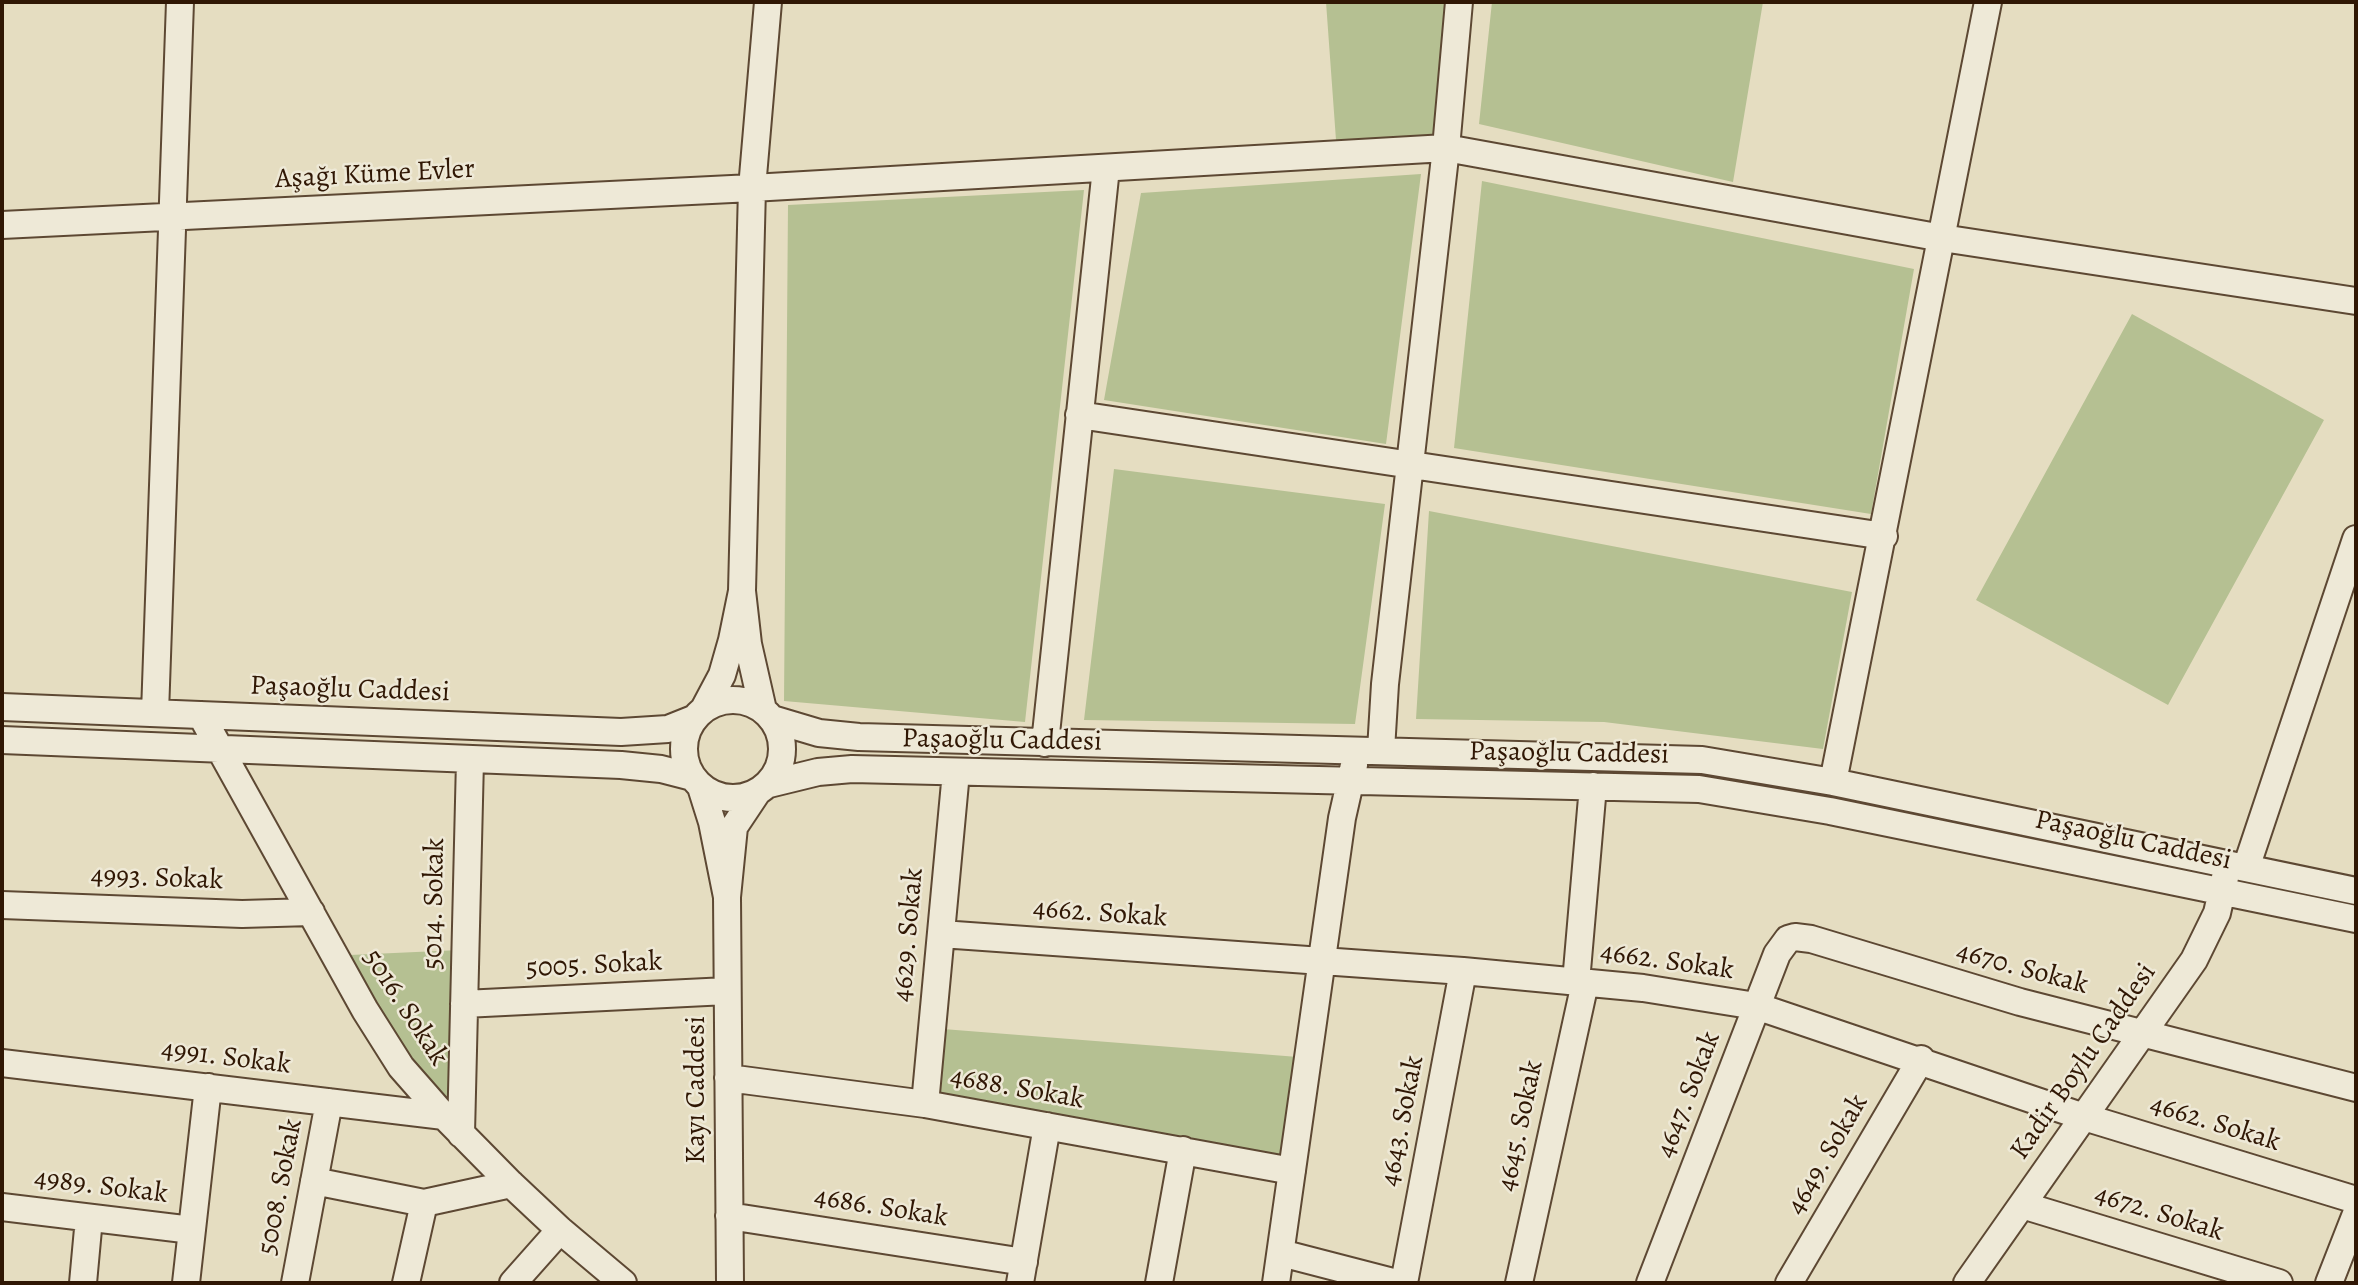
<!DOCTYPE html>
<html>
<head>
<meta charset="utf-8">
<style>
	body { margin:0 }
	#map { position:relative; width:2358px; height:1285px; overflow:hidden; background:#e5ddc1; font-family:Alegreya,serif }
	canvas { display:block }
	.frame { position:absolute; inset:0; border:4px solid #301704; pointer-events:none }
</style>
</head>
<body>
<div id="map">
<canvas width="2358" height="1285"></canvas>
<div class="frame"></div>
</div>
<script>
const ctx = document.querySelector('canvas').getContext('2d');
ctx.lineJoin = 'round';
function paint(path, color) {
  ctx.fillStyle = color;
  ctx.fill(path, 'evenodd');
}
function shape(rows) {
  const path = new Path2D();
  for (const r of rows) {
    if (r.length === 3) {
      path.moveTo(r[0] + r[2], r[1]);
      path.arc(r[0], r[1], r[2], 0, 2 * Math.PI);
      continue;
    }
    path.moveTo(r[0], r[1]);
    for (let i = 2; i < r.length; i += 2) path.lineTo(r[i], r[i + 1]);
  }
  return path;
}
function strokePath(path, color, width, dash) {
  ctx.strokeStyle = color;
  ctx.lineWidth = width;
  ctx.lineCap = dash ? 'butt' : 'round';
  ctx.setLineDash(dash || []);
  ctx.stroke(path);
}
function drawText(font, color, halo, rows, align = 'center') {
  ctx.font = font + ' Alegreya,serif';
  ctx.lineWidth = 5;
  ctx.setLineDash([]);
  ctx.textBaseline = 'middle';
  ctx.strokeStyle = halo;
  ctx.fillStyle = color;
  for (const [text, x, y, turn = 0] of rows) {
    ctx.save();
    ctx.translate(x, y);
    ctx.rotate((+turn || 0) * Math.PI / 180);
    ctx.textAlign = isNaN(turn) ? turn : align;
    if (halo) ctx.strokeText(text, 0, 0);
    ctx.fillText(text, 0, 0);
    ctx.restore();
  }
}
paint(shape([
	[1326,2,1448,2,1437,137,1336,140],
	[1492,2,1763,2,1733,182,1479,124],
	[1421,174,1386,444,1104,400,1141,193],
	[1482,181,1914,269,1871,514,1454,448],
	[1084,190,1025,722,784,701,788,205],
	[2132,314,2324,420,2168,705,1976,600],
	[1114,469,1385,504,1355,724,1084,720],
	[1429,511,1852,592,1823,749,1604,722,1416,719],
	[460,950,451,1094,443,1101,408,1057,350,955],
	[943,1029,1298,1057,1283,1160,939,1097]
]), '#b5c092');
const minor = shape([
	[1459,2,1446,148,1942,238,2356,301],
	[2,225,752,188,1446,148,1385,684,1381,750],
	[1079,415,1884,536],
	[742,591,752,188,768,2],
	[733,749,49],
	[2,707,621,732,668,729,693,719],
	[705,707,722,675,732,640,742,591,748,644,763,710],
	[155,713,180,2],
	[201,715,365,1010,401,1067,444,1116,511,1184,560,1230,623,1283],
	[772,719,819,733,859,737,1702,760,1833,782,2356,891],
	[2,740,621,765,661,769,692,777],
	[1045,743,1106,168],
	[1833,782,1988,2],
	[769,784,818,772,852,769,1699,789,1830,811,2356,919],
	[701,787,712,822,727,897,734,827,756,794],
	[2246,868,2356,539],
	[727,897,730,1283],
	[2,905,242,914,311,912],
	[941,934,1463,971,1643,988,1756,1006,2084,1117,2356,1200],
	[1576,982,1593,786],
	[464,1004,727,991],
	[2,1063,444,1116],
	[728,1078,925,1104,1292,1171],
	[925,1104,956,772],
	[461,1134,470,760],
	[314,1181,424,1203,511,1184],
	[2022,1205,2279,1283],
	[2,1207,192,1230],
	[729,1216,1024,1262],
	[1281,1253,1397,1283],
	[83,1283,89,1218],
	[186,1283,208,1087],
	[295,1283,329,1102],
	[406,1283,424,1203],
	[513,1283,560,1230],
	[1020,1283,1047,1126],
	[1159,1283,1183,1150],
	[1276,1283,1342,818,1354,765],
	[1404,1283,1463,971],
	[1519,1283,1585,983],
	[1650,1283,1777,954,1788,939,1795,937,1811,939,2020,1002,2356,1088],
	[1789,1283,1921,1059],
	[1967,1283,2194,960,2217,913,2226,873],
	[2329,1283,2356,1214]
]);
strokePath(minor, '#5d4833', 30);
strokePath(minor, '#eee9d7', 26);
drawText('28px', '#301704', '#eee9d7', [
	["Aşağı Küme Evler",375,175,-3],
	["Paşaoğlu Caddesi",350,690,2],
	["Paşaoğlu Caddesi",1002,741,1],
	["Paşaoğlu Caddesi",1569,754,1],
	["Paşaoğlu Caddesi",2133,841,12],
	["4993. Sokak",157,879,2],
	["5014. Sokak",435,904,-89],
	["4662. Sokak",1100,914,4],
	["4629. Sokak",909,935,-85],
	["4662. Sokak",1667,962,8],
	["5005. Sokak",594,966,-3],
	["4670. Sokak",2022,969,15],
	["5016. Sokak",405,1008,57],
	["4991. Sokak",226,1058,7],
	["Kadir Boylu Caddesi",2084,1062,-55],
	["4688. Sokak",1017,1089,10],
	["Kayı Caddesi",697,1090,-90],
	["4647. Sokak",1689,1095,-69],
	["4643. Sokak",1403,1121,-79],
	["4662. Sokak",2215,1124,17],
	["4645. Sokak",1521,1126,-78],
	["4649. Sokak",1828,1155,-60],
	["4989. Sokak",101,1187,7],
	["5008. Sokak",281,1187,-79],
	["4686. Sokak",881,1208,9],
	["4672. Sokak",2159,1214,17]
]);
</script>
</body>
</html>
